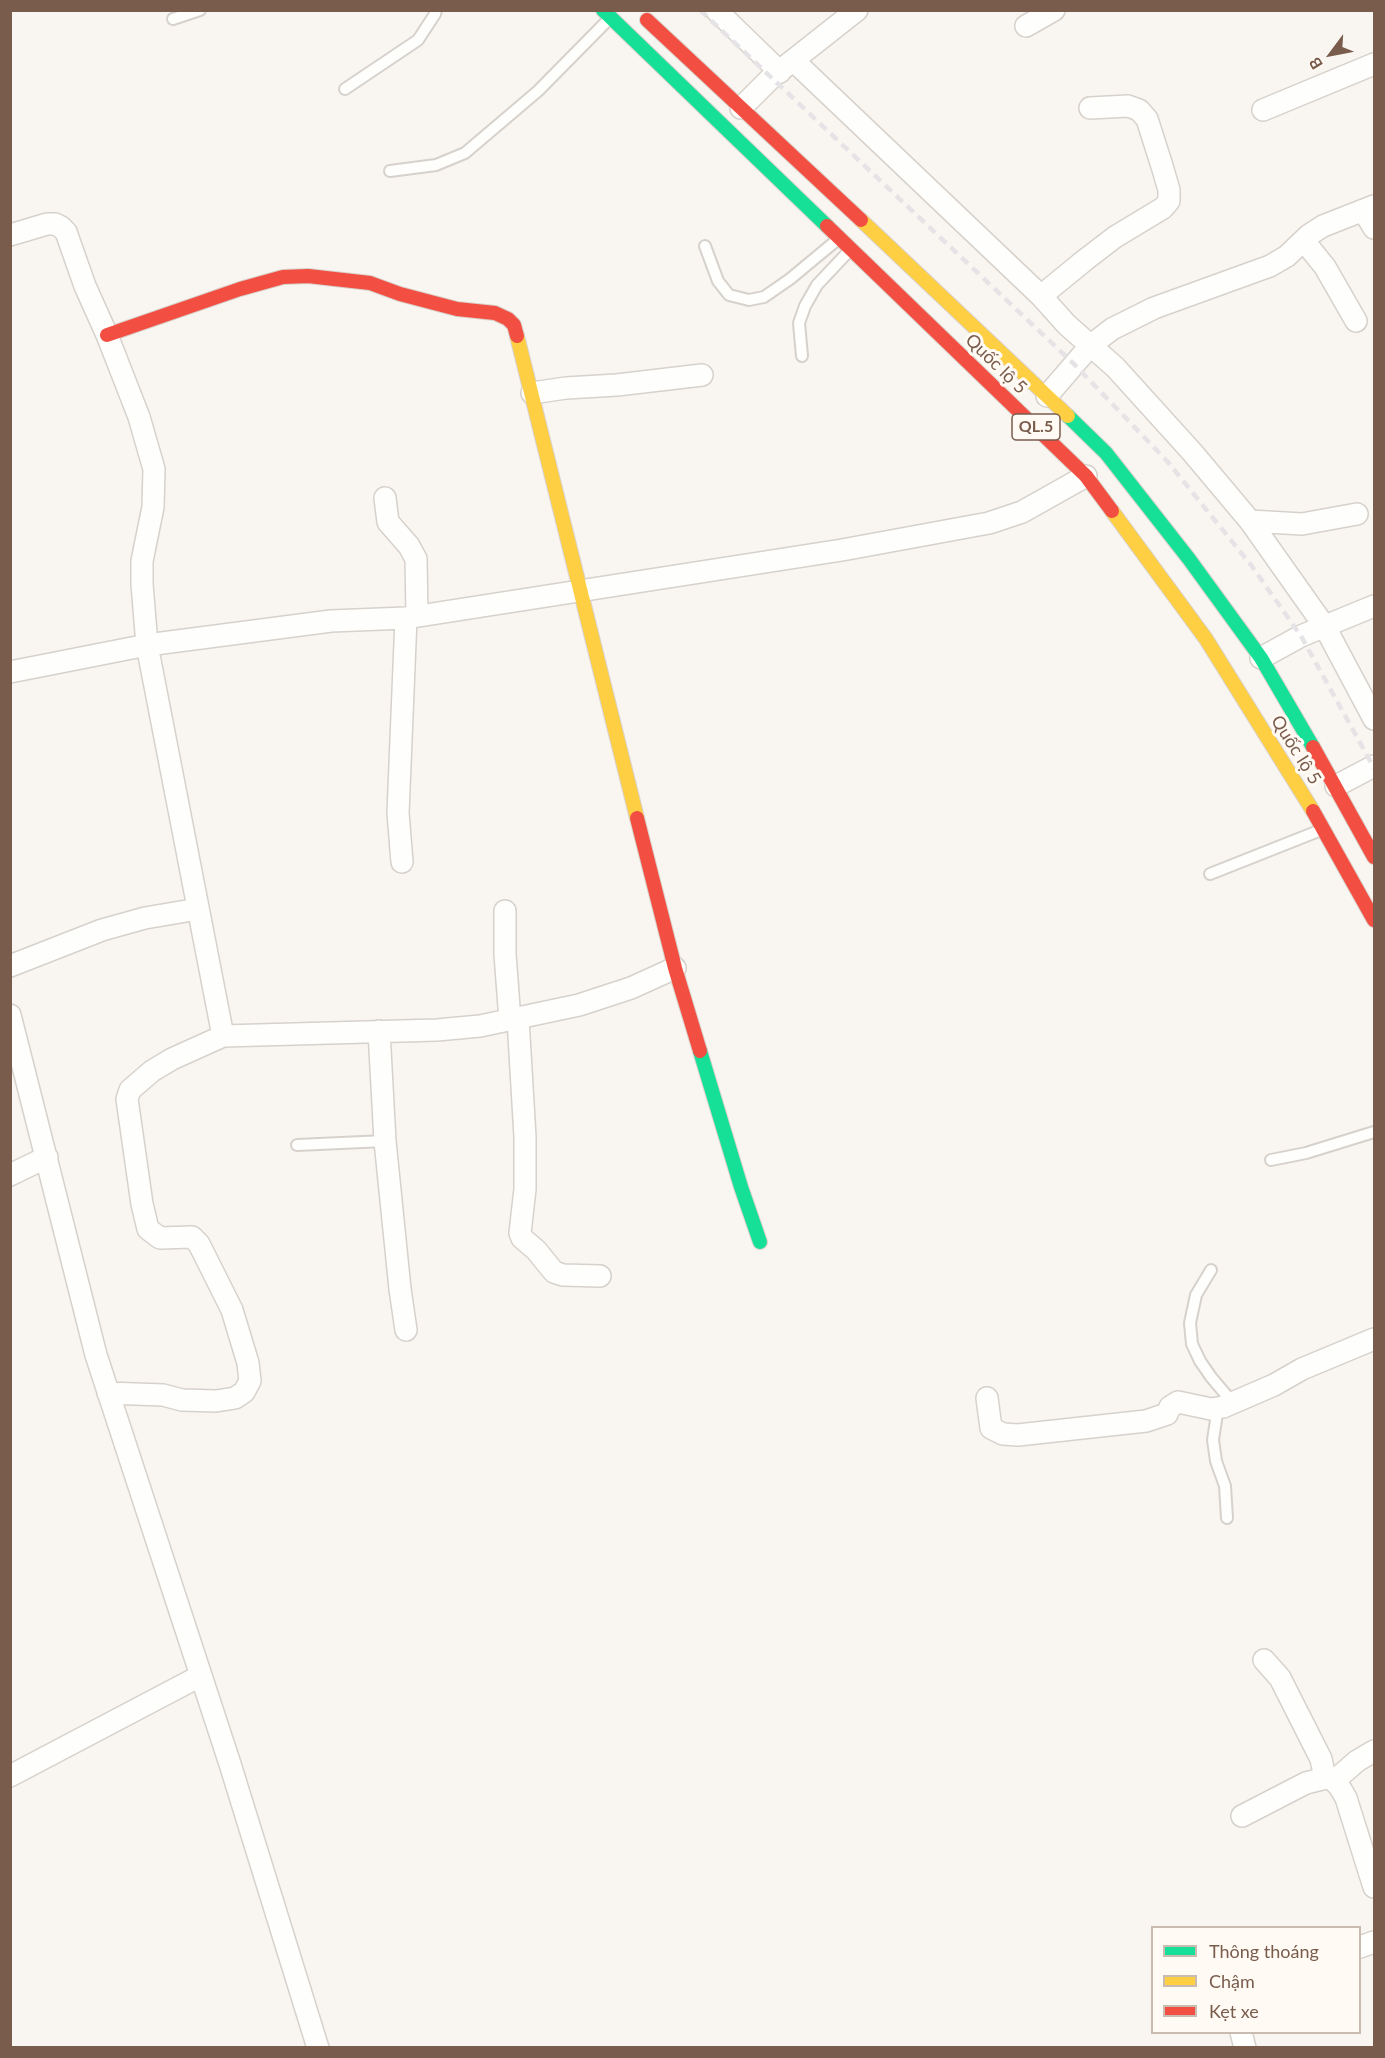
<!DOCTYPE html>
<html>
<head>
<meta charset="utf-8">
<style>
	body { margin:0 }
	#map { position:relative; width:1385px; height:2058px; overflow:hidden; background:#f9f5f0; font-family:Lato,sans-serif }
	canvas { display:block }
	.frame { position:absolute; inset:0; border:12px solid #7a5c4d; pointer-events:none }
	.legend { position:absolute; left:1151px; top:1926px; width:210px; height:108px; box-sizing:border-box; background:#fffaf3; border:2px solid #cabbb1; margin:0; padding:8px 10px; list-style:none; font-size:18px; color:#7a5c4d }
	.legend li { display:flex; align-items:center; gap:12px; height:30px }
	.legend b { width:30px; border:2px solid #cabbb1 }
	.north { position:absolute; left:1301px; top:24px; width:60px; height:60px; -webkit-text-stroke:4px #fffaf3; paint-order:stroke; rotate:238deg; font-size:16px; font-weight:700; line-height:24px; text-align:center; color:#7a5c4d }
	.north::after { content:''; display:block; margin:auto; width:21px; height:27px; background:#7a5c4d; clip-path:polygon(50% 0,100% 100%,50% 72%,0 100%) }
</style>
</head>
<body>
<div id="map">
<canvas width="1385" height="2058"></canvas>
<div class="frame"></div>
<ul class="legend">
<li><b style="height:8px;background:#16e098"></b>Thông thoáng</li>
<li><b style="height:8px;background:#ffcf43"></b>Chậm</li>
<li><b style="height:8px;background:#f24e42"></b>Kẹt xe</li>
</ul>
<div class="north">B</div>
</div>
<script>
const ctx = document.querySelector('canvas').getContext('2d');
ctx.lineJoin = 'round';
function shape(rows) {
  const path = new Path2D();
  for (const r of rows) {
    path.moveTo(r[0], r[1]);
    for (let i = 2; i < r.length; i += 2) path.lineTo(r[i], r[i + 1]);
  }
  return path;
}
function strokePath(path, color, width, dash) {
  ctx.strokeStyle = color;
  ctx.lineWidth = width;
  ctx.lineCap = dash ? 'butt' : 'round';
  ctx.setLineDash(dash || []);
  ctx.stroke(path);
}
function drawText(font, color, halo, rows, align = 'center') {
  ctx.font = font + ' Lato,sans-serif';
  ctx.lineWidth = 6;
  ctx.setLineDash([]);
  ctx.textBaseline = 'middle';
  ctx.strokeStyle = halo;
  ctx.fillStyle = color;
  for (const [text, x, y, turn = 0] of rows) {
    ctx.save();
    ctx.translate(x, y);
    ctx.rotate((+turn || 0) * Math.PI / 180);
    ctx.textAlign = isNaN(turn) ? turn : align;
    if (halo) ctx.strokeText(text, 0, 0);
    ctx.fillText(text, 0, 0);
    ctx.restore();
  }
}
const lane = shape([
	[173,19,200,10],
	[345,89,418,40,435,14,436,10],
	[390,171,436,165,465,153,538,91,608,20],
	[705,246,718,281,729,295,749,300,764,297,790,279,837,240],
	[802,356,799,323,805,306,817,285,849,251],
	[1210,874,1321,830],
	[297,1145,385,1141],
	[1271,1160,1306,1153,1374,1132],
	[1211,1270,1196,1295,1190,1323,1192,1344,1200,1361,1211,1377,1233,1403],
	[1218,1407,1213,1440,1216,1461,1225,1486,1227,1518]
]);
const street = shape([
	[716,10,780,72],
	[1026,26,1054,10],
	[794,61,1041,296,1067,325,1115,367,1192,452,1250,521,1325,627,1374,719],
	[741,108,772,77,857,10],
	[1263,110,1374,64],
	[1363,210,1374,228],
	[10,235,47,224,55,224,61,227,66,232,85,286,107,335,139,417,154,469,153,507,142,561,142,584,147,645,223,1036],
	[1304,241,1325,267,1356,321],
	[1041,296,1085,260,1115,237,1163,208,1169,201,1169,190,1162,166,1147,119,1139,110,1128,106,1090,108],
	[532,393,566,388,617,385,702,375],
	[1047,396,1090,346,1112,329,1154,308,1270,266,1287,256,1309,235,1323,226,1374,206],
	[385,498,388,522,409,546,416,559,417,616],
	[1250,521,1302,524,1357,514],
	[1261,658,1301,636,1374,606],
	[10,672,147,645,331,621,406,618,842,550,989,523,1022,512,1086,476],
	[1336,786,1374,766],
	[402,862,398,813,406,618],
	[505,911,505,954,510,1020],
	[10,966,102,930,145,918,198,909],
	[10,1015,96,1355,230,1764,318,2048],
	[518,1019,525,1137,525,1189,520,1233,522,1238,536,1250,554,1272,563,1275,600,1276],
	[379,1031,385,1141,400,1289,406,1330],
	[10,1175,47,1157],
	[108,1393,163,1395,182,1400,216,1401,235,1398,244,1392,250,1381,248,1363,232,1310,199,1244,192,1237,160,1238,148,1229,142,1204,127,1099,130,1090,152,1071,172,1059,223,1036,437,1030,480,1026,579,1005,631,988,675,968],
	[987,1398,991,1428,1003,1434,1018,1435,1146,1421,1167,1414,1170,1407,1178,1402,1211,1409,1223,1407,1274,1385,1302,1369,1374,1339],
	[1264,1660,1280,1678,1321,1759,1325,1778],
	[10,1776,200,1676],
	[1334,1781,1357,1761,1374,1751],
	[1242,1816,1306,1783,1330,1777,1339,1786,1346,1798,1374,1887],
	[1360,1947,1374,1942],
	[1241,2032,1245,2048]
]);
const fast = shape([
	[603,10,827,226],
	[1068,416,1106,453,1189,559,1261,658,1313,747],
	[700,1051,741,1187,760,1242]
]);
const slow = shape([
	[861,220,1068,416],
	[517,336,637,818],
	[1112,511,1206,639,1313,811]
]);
const jam = shape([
	[647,20,861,220],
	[827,226,1086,476,1112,511],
	[107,335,240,289,283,277,308,276,370,283,400,294,457,309,495,313,508,319,514,325,517,336],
	[1313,747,1374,857],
	[1313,811,1374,920],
	[637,818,675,968,700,1051]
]);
strokePath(lane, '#d7d1cb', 14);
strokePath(street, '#d7d1cb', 24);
strokePath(fast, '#d9d2cb', 16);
strokePath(slow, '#d9d2cb', 16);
strokePath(jam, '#d9d2cb', 16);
strokePath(lane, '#fefefd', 10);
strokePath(street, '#fefefd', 21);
strokePath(fast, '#16e098', 14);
strokePath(slow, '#ffcf43', 14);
strokePath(jam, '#f24e42', 14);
strokePath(shape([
	[700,10,1074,364,1167,461,1251,565,1301,636,1374,768]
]), '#e6e3e7', 4.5, [9, 6]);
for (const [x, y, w] of [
	[1036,427,48]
]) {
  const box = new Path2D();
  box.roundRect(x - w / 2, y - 13, w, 26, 4.5);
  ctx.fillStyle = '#fffaf3';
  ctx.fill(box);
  strokePath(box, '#7a5c4d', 1.5);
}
drawText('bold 16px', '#7a5c4d', null, [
	["QL.5",1036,427]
]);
drawText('18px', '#7a5c4d', '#fffaf3', [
	["Quốc lộ 5",996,364,44],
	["Quốc lộ 5",1296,750,58]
]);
</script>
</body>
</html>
